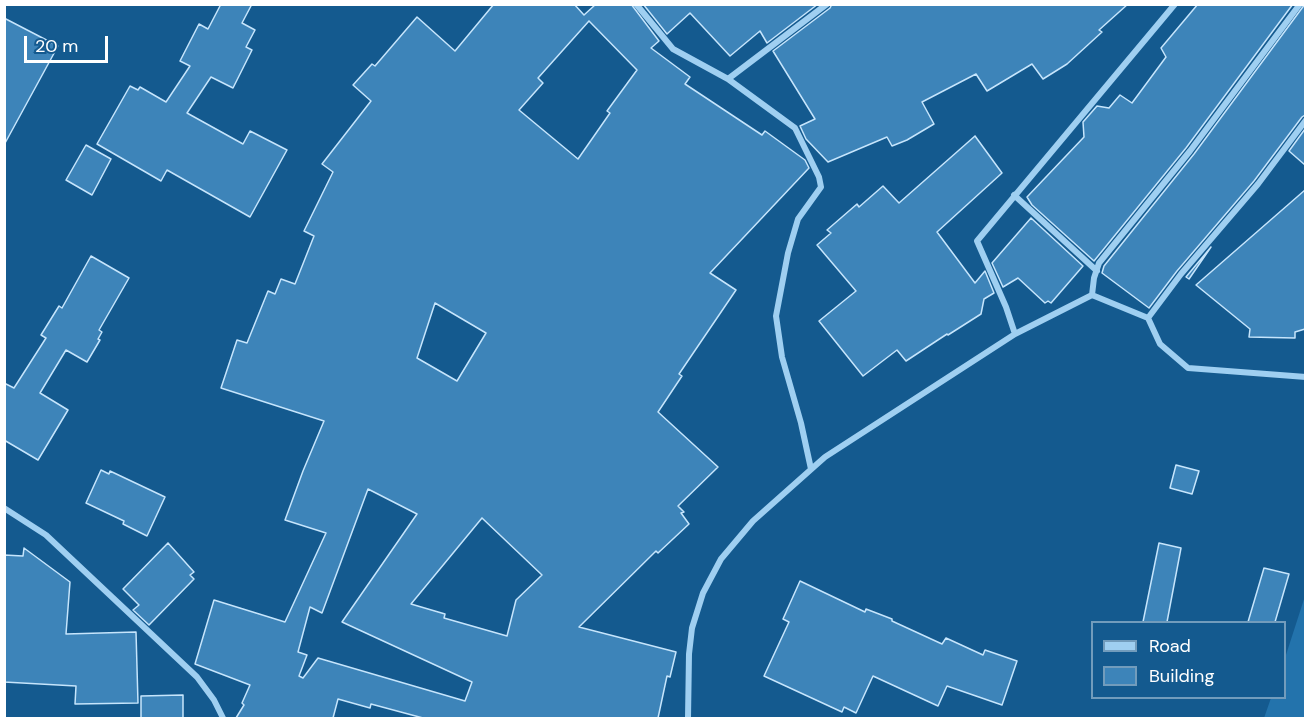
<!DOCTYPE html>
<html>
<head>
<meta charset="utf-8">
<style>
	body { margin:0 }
	#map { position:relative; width:1310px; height:723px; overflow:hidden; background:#145a8f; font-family:"DM Sans",sans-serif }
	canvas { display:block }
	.frame { position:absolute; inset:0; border:6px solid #fff; pointer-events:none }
	.legend { position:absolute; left:1091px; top:621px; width:195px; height:78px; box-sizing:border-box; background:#145a8f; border:2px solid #729cbc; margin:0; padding:8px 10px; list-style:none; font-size:18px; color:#fff }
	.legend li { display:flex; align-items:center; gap:12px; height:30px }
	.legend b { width:30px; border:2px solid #729cbc }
	.scale { position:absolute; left:24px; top:36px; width:84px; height:27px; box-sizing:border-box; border:3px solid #fff; border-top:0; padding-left:8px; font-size:18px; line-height:21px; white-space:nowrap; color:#fff; -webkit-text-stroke:4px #145a8f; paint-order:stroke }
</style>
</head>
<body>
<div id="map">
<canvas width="1310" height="723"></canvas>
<div class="frame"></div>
<ul class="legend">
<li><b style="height:8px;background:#9fcff1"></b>Road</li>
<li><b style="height:16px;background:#3d84b9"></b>Building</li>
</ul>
<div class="scale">20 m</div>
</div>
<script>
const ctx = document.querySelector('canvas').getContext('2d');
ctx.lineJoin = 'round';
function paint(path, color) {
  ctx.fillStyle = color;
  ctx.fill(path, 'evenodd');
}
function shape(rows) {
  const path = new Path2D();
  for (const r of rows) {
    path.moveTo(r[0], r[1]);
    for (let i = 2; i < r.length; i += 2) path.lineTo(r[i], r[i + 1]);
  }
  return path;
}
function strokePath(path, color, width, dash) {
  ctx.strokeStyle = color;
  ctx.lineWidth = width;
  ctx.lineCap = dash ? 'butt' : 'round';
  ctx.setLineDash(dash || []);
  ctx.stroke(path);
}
paint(shape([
	[1305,596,1305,718,1264,718,1271,698,1284,698,1285,658]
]), '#2373ac');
const building = shape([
	[221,4,252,4,242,23,255,30,246,47,252,50,233,88,211,77,187,113,243,144,250,131,287,150,250,217,167,170,161,181,97,144,130,86,138,90,140,87,166,102,190,66,180,61,199,24,208,29,221,4],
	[494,4,574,4,584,15,596,4,631,4,659,41,651,48,690,77,685,84,762,135,765,131,805,160,809,168,710,273,736,290,679,374,682,376,658,412,718,467,678,506,684,512,681,513,689,524,658,553,656,551,579,627,676,652,670,677,667,676,658,718,423,718,371,704,370,708,338,699,333,718,236,718,244,705,242,703,250,685,195,664,214,600,285,622,326,533,285,520,303,471,324,421,221,388,237,340,247,343,268,291,275,294,281,279,295,284,314,236,304,231,333,172,322,164,371,101,353,85,372,64,375,66,417,17,455,51,494,4],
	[589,21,637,70,607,111,610,113,578,159,519,110,543,83,538,78,589,21],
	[435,303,486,333,457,381,417,358,435,303],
	[368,489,417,514,342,622,472,682,465,701,318,658,303,678,299,676,307,655,298,652,310,607,322,613,368,489],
	[482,518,542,575,516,600,507,636,444,618,445,614,411,604,482,518],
	[643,4,818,4,767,43,760,31,730,56,690,13,667,34,643,4],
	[832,4,1128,4,1099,30,1102,32,1067,64,1043,79,1032,64,987,91,976,74,922,102,934,124,907,140,892,146,887,137,828,162,806,139,800,126,815,119,773,51,830,8,832,4],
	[1198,4,1293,4,1186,148,1094,261,1032,205,1027,197,1084,137,1083,122,1097,106,1109,108,1120,95,1132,103,1166,57,1161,48,1198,4],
	[1305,4,1305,115,1302,117,1254,181,1177,271,1149,308,1102,273,1104,266,1194,154,1305,4],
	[4,18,58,46,4,145,4,18],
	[1305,129,1305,165,1289,151,1305,129],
	[975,136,1002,173,937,232,975,283,985,271,994,293,984,299,981,314,948,335,947,334,906,361,897,350,863,376,819,321,856,291,817,245,831,233,827,230,857,204,859,207,883,186,899,203,975,136],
	[86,145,111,159,92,195,66,180,86,145],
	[1305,190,1305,329,1295,332,1295,338,1249,337,1250,329,1196,285,1305,190],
	[1031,218,1083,266,1051,303,1048,301,1045,303,1018,278,1003,287,992,263,1031,218],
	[1211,247,1189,279,1186,277,1211,247],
	[91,256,129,278,99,330,102,332,98,339,100,340,87,362,66,350,40,393,68,410,38,460,4,440,4,383,14,388,46,338,41,335,59,306,62,308,91,256],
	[1176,465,1199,471,1192,494,1170,488,1176,465],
	[101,470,109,474,110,471,165,497,147,536,123,524,124,521,86,503,101,470],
	[168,543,194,572,190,575,194,579,149,625,133,610,139,605,123,589,168,543],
	[1159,543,1181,548,1167,622,1143,622,1159,543],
	[24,548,70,582,66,634,136,632,138,703,75,704,76,686,4,682,4,555,23,556,24,548],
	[1264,568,1289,574,1275,622,1248,622,1264,568],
	[800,581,865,612,866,609,892,619,892,621,942,644,946,638,983,655,985,650,1017,661,1002,705,947,686,938,706,873,676,856,713,844,707,842,712,764,676,789,622,783,619,800,581],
	[183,695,183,718,141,718,141,696,183,695]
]);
paint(building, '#3d84b9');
strokePath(building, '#c6e5fc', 1.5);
strokePath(shape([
	[636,4,673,49,728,79,795,128,819,177,821,187,798,219,788,253,776,316,782,357,801,423,811,469],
	[728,79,827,4],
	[1014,195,1097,271],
	[1092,295,1094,278,1099,263,1190,151,1300,4],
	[1148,318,1160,344,1188,368,1306,377],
	[1015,334,1006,307,977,241,1175,4],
	[4,508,46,535,197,677,214,700,223,718],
	[688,718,689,654,692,628,703,593,721,559,753,521,825,457,1015,334,1092,295,1148,318,1181,274,1258,184,1306,120]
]), '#9fcff1', 6);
</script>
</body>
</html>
